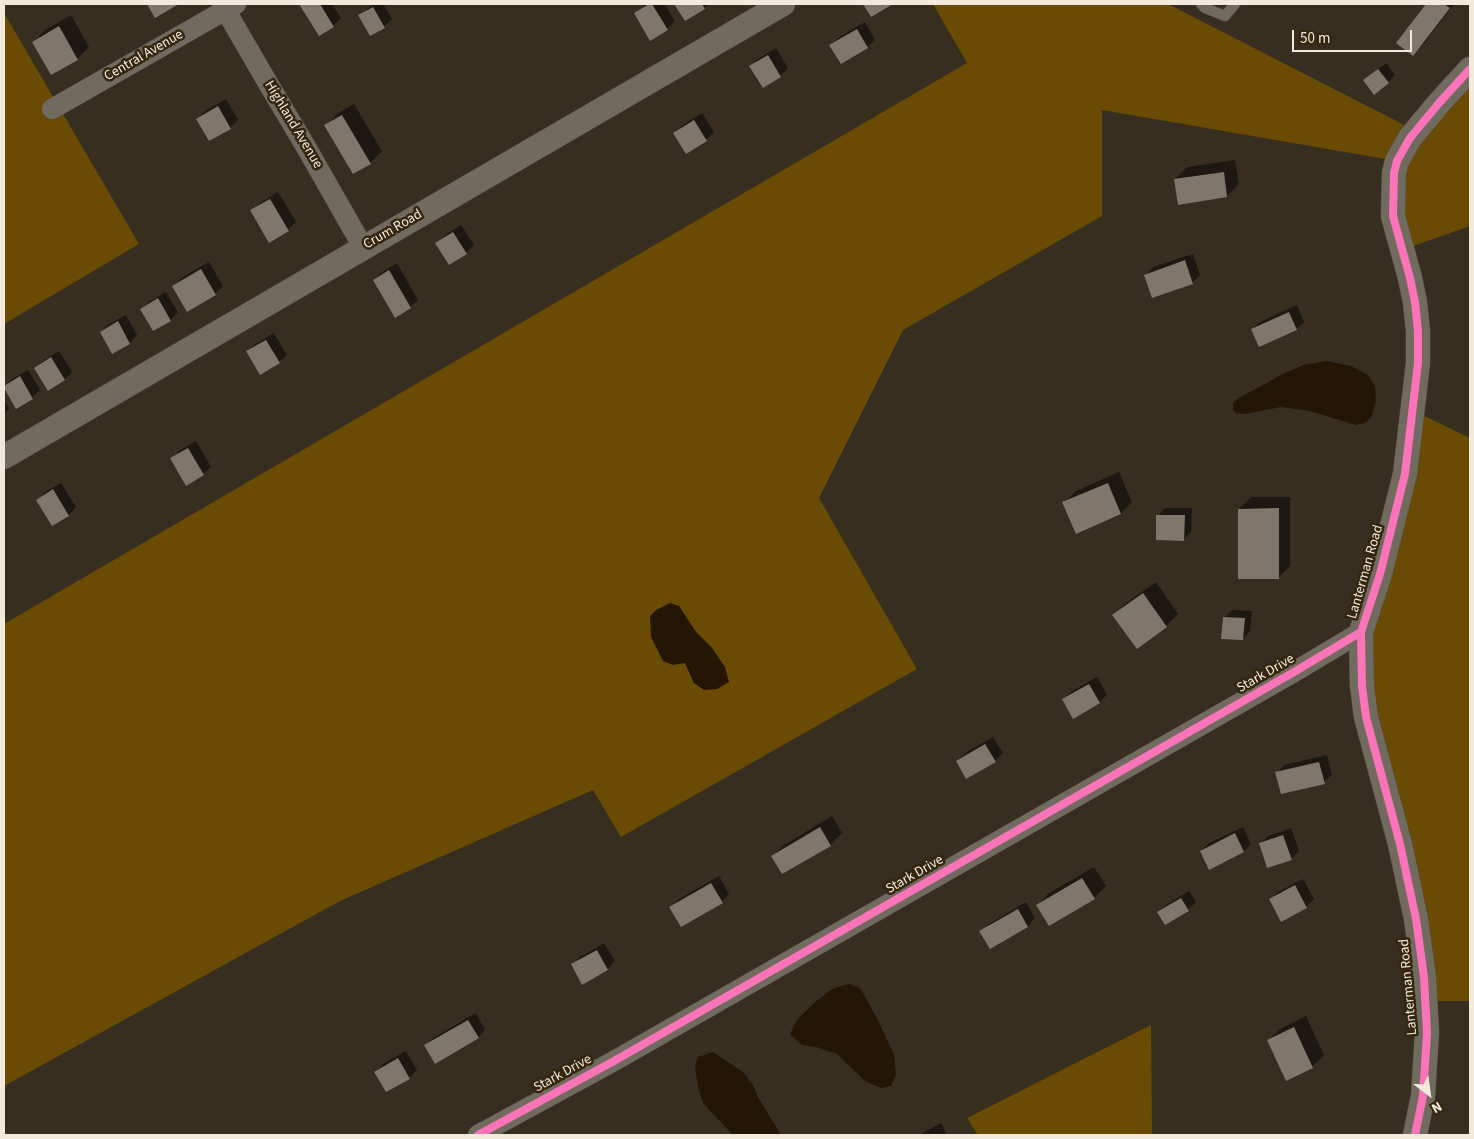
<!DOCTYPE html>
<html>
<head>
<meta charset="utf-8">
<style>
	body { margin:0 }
	#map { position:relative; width:1474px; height:1139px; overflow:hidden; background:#372e20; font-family:"Source Sans 3",sans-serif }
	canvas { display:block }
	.frame { position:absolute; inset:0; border:5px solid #f3eadb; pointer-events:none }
	.north { position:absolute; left:1404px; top:1069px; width:50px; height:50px; -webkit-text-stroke:4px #35260d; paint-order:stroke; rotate:150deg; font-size:14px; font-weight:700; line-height:20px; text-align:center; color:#f3eadb }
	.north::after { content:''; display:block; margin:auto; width:18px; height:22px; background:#f3eadb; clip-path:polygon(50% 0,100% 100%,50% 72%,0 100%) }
	.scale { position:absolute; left:1292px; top:30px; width:120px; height:22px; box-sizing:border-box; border:2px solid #f3eadb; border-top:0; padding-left:6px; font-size:15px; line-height:18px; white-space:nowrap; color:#f3eadb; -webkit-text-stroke:4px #35260d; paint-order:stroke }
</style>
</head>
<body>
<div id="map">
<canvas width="1474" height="1139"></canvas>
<div class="frame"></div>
<div class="north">N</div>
<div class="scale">50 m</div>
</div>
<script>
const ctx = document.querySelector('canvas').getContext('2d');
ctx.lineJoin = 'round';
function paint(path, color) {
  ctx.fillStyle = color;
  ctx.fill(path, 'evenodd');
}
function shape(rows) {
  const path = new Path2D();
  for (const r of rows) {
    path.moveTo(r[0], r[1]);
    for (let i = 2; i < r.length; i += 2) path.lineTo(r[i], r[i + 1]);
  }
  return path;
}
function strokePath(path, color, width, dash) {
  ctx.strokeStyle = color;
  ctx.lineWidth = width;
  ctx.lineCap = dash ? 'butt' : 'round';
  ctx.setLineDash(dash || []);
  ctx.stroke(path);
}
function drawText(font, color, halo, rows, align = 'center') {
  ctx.font = font + ' "Source Sans 3",sans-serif';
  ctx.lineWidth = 5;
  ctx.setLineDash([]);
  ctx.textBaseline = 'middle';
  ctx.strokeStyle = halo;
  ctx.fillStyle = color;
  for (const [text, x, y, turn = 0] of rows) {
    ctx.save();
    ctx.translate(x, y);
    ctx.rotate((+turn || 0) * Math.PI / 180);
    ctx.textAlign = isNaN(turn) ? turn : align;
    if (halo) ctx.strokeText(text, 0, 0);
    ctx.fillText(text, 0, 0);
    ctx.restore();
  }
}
paint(shape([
	[933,4,1168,4,1416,131,1470,69,1470,226,1402,250,1397,161,1102,110,1102,216,903,330,819,498,917,669,621,837,593,790,340,901,4,1086,4,624,967,63],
	[679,606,696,632,712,648,694,683,685,663],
	[4,13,139,244,4,324],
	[1412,410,1470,438,1470,1001,1425,1001,1362,686],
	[1151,1025,1152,1135,978,1135,967,1118]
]), '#6a4b04');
paint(shape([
	[1327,361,1351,366,1368,375,1375,386,1376,401,1371,418,1365,423,1356,425,1310,411,1281,407,1245,414,1236,413,1233,409,1233,403,1239,398,1283,374,1303,365],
	[670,603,679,606,696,632,712,648,725,667,729,682,717,689,704,690,694,683,685,663,673,665,663,661,651,637,650,616,656,610],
	[849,984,860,988,877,1018,894,1055,896,1075,891,1086,881,1088,865,1081,837,1054,816,1047,802,1045,790,1034,797,1020,815,1002,834,988],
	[713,1052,743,1072,753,1085,758,1097,781,1135,733,1135,703,1103,698,1087,695,1066,698,1057]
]), '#251603');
paint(shape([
	[301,4,332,4,341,18,333,26,319,34],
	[375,4,383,4,392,19,384,27,371,34,360,16,368,8],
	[646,4,664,4,675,21,667,29,635,13],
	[676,4,709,4,704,8,685,20],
	[1428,4,1454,4,1425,42,1413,54,1398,43],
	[71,15,89,47,77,59,52,74,33,42,45,30],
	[865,22,875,40,867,47,831,45,838,38],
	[776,48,788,68,780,76,763,86,751,66,758,59],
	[1386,63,1395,75,1388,82,1365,81],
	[226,99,238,120,230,128,197,119,205,111],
	[354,104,382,151,370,163,326,126,337,114],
	[702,113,714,132,706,140,675,133,683,125],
	[1235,160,1239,184,1227,196,1175,179,1187,167],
	[278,192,296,222,288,230,270,241,252,211,260,203],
	[461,225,474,245,466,253,437,243,445,235],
	[1193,254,1200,275,1192,283,1146,275,1153,267],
	[209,262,223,286,215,294,174,286,181,278],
	[397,263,418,300,410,307,374,280,382,272],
	[166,292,178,312,171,320,153,330,142,309,149,302],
	[1297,305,1304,322,1296,329,1252,329,1260,322],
	[126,315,137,335,130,343,113,352,101,332,109,324],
	[274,333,287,355,279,362,247,352,255,344],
	[59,351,72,372,65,379,36,368,43,361],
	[28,370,40,390,32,398,4,387,12,379],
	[4,400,9,409,4,414],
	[196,441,211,467,203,474,172,459,179,451],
	[1119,472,1132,502,1121,513,1064,503,1076,491],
	[61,483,76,507,69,515,53,525,38,500,45,492],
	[1251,497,1290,497,1290,566,1279,577,1239,509],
	[1165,508,1192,508,1191,532,1184,539,1158,516],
	[1156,582,1178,614,1166,626,1137,647,1114,615,1126,603],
	[1232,610,1252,611,1250,631,1243,639,1224,618],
	[1097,677,1107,695,1099,702,1063,699,1071,692],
	[993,737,1003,753,995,761,957,761,965,753],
	[1327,755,1332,775,1324,782,1277,773,1284,765],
	[832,816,842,833,830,845,772,856,784,845],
	[1243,827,1251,844,1244,851,1210,868,1201,851,1209,843],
	[1291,828,1299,851,1291,859,1260,843,1268,836],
	[1094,867,1106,886,1094,898,1038,905,1049,893],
	[719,876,729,894,722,902,671,907,679,899],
	[1303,879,1314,899,1306,907,1271,899,1278,892],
	[1189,891,1196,902,1188,910,1166,924,1159,912,1166,905],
	[1026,902,1035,918,1028,926,990,947,981,931,989,924],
	[604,943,615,961,608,969,583,983,572,965,580,957],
	[476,1013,485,1030,478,1037,426,1045,433,1038],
	[1306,1016,1324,1055,1312,1067,1268,1041,1280,1029],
	[406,1051,417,1070,409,1078,376,1072,383,1064],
	[941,1123,947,1135,919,1135]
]), '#0007');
paint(shape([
	[147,4,179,4,155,18],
	[299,4,320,4,334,27,319,36],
	[649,4,652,4,668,30,650,41,634,13],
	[674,4,702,4,705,9,685,21],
	[863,4,893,4,871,17],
	[1426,4,1444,4,1450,8,1413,56,1396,43],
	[373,7,385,28,370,36,358,15],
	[59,26,78,60,51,75,32,42],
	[857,29,868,48,841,64,829,45],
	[768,55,781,77,763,88,749,66],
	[1378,69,1389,83,1374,95,1363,80],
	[218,106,231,129,209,141,196,119],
	[342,115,371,164,353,174,324,125],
	[694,120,707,141,686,154,673,133],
	[1224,172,1227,197,1178,205,1174,179],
	[270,199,289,231,269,243,250,210],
	[453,232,467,254,449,265,435,243],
	[1185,260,1193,284,1152,298,1144,275],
	[201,269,216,295,187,312,172,286],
	[389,270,411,308,395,318,373,280],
	[158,298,171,321,153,331,140,309],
	[1289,312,1297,330,1259,347,1251,329],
	[118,321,130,344,112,354,100,332],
	[266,340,280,363,260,375,246,351],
	[51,357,65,380,48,391,34,368],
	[20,376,33,399,16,409,4,388,4,386],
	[188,448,204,475,186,486,170,458],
	[1108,483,1121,514,1076,534,1062,502],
	[53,489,69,516,52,526,36,500],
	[1279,508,1279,579,1238,579,1238,509],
	[1156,515,1185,515,1184,541,1156,540],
	[1143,593,1167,627,1137,649,1112,615],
	[1223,617,1245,618,1243,640,1221,639],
	[1089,684,1100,703,1073,719,1062,699],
	[985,744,996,762,966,779,956,761],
	[1319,762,1325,784,1281,794,1275,772],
	[820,827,831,846,782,874,771,856],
	[1235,833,1244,852,1209,870,1200,851],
	[1283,835,1292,860,1267,868,1259,843],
	[1082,878,1095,899,1049,926,1036,905],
	[711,883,723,903,681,927,669,907],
	[1295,885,1307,908,1281,922,1269,899],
	[1181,898,1189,911,1165,925,1157,912],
	[1018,909,1028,927,990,949,979,931],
	[597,950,608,970,582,985,571,964],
	[468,1020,479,1038,435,1064,424,1045],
	[1294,1027,1313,1068,1286,1081,1267,1040],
	[398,1058,410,1079,386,1092,374,1072]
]), '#7f776b');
const service = shape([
	[1201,4,1205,8,1225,16,1235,4]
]);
const minor = shape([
	[222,4,269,85,306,147,363,247],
	[52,109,236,4],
	[478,1135,614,1061,1294,672,1361,632]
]);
const tertiary = shape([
	[4,457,783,4],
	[1415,1135,1423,1096,1427,1033,1424,977,1416,919,1400,844,1366,717,1362,686,1361,632,1380,574,1405,474,1418,363,1418,331,1415,302,1410,278,1393,216,1394,173,1397,161,1410,138,1439,103,1470,69]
]);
strokePath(service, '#544c41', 11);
strokePath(minor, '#544c41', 21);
strokePath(tertiary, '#544c41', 25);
strokePath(service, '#706a5f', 10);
strokePath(minor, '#706a5f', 20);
strokePath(tertiary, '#706a5f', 24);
strokePath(shape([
	[478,1135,614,1061,1294,672,1361,632],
	[1415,1135,1423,1096,1427,1033,1424,977,1416,919,1400,844,1366,717,1362,686,1361,632,1380,574,1405,474,1418,363,1418,331,1415,302,1410,278,1393,216,1394,173,1397,161,1410,138,1439,103,1470,69]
]), '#fb73b8', 8);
drawText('14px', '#f3eadb', '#35260d', [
	["Central Avenue",144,56,-30],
	["Highland Avenue",293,125,59],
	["Crum Road",393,230,-30],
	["Lanterman Road",1366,572,-74],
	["Stark Drive",1266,674,-30],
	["Stark Drive",915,875,-30],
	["Lanterman Road",1409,987,-95],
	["Stark Drive",563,1074,-29]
]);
</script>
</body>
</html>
